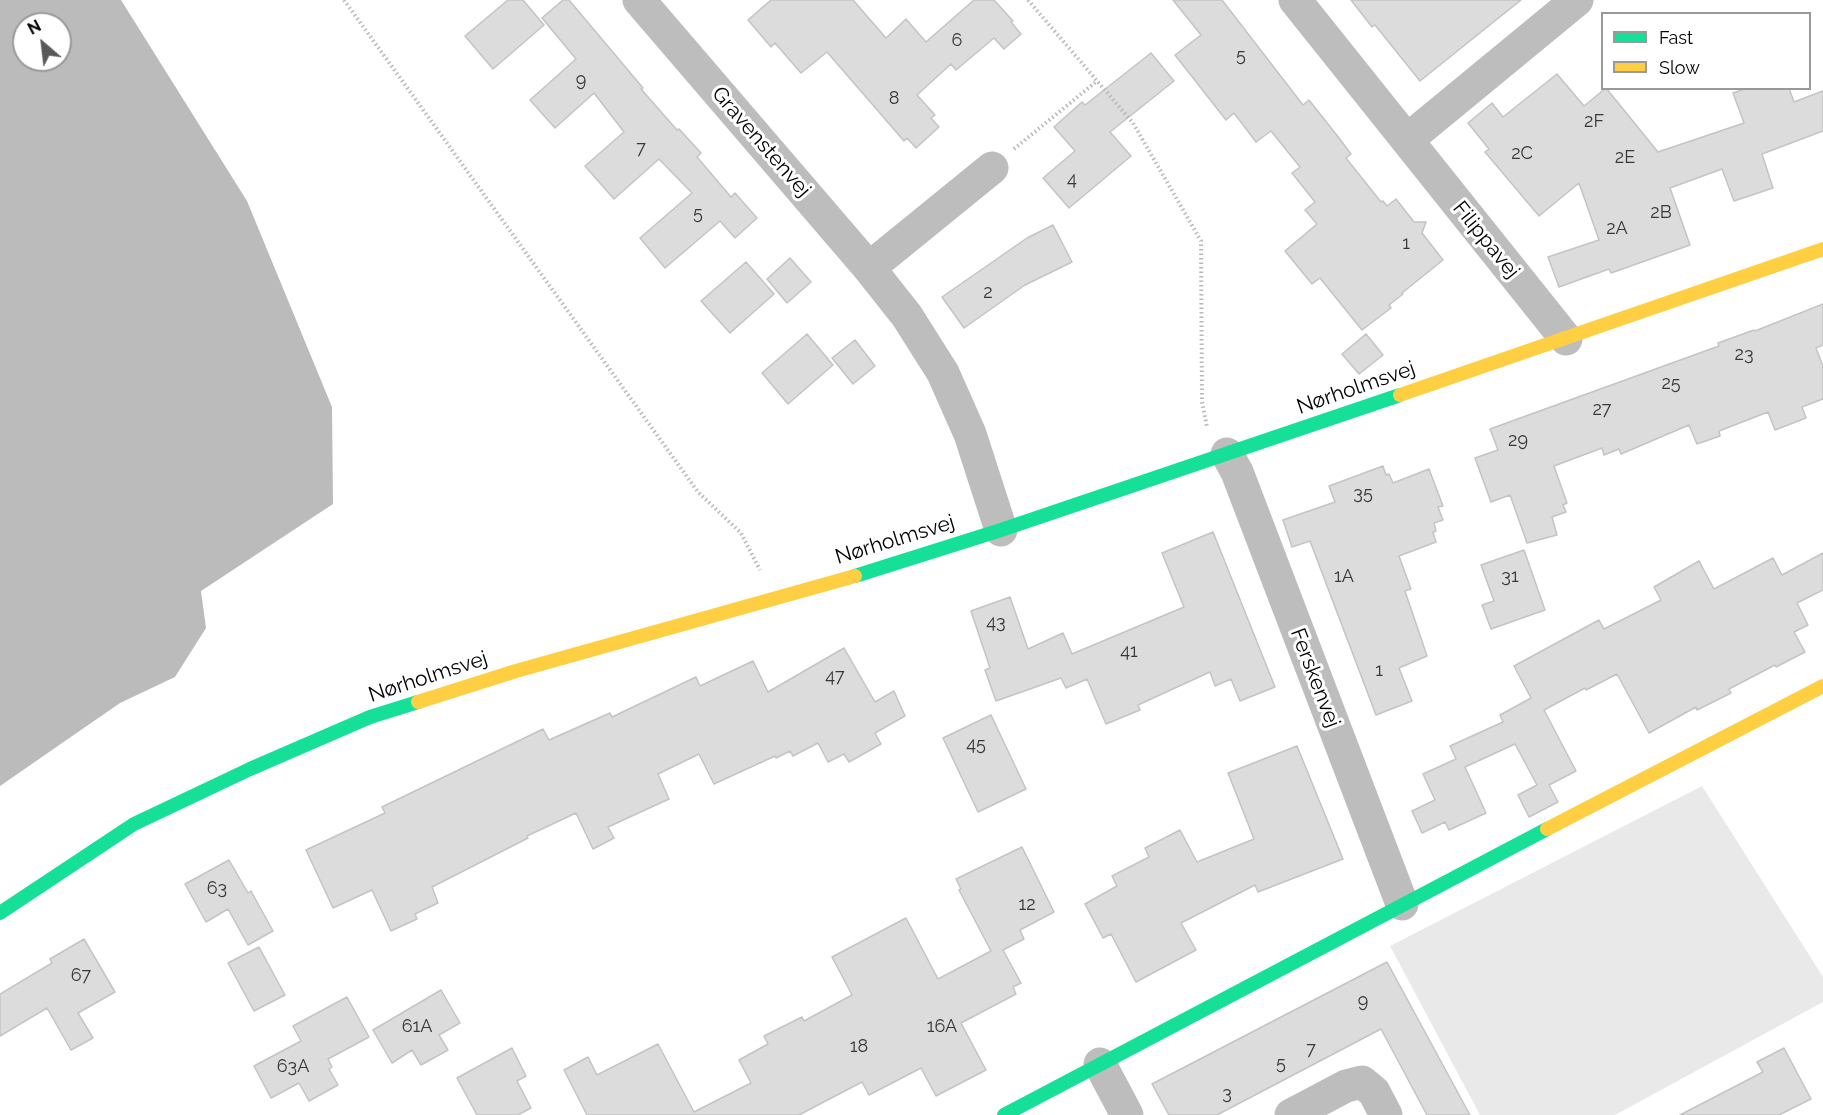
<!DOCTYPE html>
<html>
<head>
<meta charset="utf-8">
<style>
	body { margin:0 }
	#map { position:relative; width:1823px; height:1115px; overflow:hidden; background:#fff; font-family:Raleway,sans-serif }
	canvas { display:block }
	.legend { position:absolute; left:1601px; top:12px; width:210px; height:78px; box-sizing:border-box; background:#fff; border:2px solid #999; margin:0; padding:8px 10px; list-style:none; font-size:18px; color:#000 }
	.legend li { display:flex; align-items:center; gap:12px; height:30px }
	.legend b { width:30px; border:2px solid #999 }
	.north { position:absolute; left:12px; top:12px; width:60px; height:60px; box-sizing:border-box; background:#fff; border:2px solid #999; border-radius:50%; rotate:332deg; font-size:16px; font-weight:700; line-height:24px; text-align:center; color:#000 }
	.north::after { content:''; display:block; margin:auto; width:21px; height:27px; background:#595959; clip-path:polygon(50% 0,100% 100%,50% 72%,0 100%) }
</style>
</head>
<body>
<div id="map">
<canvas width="1823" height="1115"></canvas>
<ul class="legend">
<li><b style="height:8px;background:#16e098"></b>Fast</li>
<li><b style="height:8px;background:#ffcf43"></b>Slow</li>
</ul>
<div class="north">N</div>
</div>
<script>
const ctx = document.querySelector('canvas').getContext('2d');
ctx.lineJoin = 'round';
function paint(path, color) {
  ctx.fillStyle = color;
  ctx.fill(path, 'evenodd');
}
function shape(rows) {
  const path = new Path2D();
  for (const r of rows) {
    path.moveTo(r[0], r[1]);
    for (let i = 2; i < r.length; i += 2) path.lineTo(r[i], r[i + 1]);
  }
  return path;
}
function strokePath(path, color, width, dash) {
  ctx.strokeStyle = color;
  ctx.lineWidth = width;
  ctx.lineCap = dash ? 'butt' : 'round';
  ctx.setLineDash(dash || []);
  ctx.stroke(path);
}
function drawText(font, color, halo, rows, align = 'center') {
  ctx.font = font + ' Raleway,sans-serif';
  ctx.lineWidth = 6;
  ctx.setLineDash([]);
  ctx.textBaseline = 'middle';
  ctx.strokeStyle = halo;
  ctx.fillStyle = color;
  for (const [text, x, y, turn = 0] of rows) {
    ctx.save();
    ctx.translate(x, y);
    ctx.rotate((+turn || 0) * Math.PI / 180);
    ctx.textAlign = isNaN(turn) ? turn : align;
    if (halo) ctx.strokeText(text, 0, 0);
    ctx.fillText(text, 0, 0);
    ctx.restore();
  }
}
paint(shape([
	[1702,786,1823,977,1823,1002,1615,1115,1480,1115,1390,946]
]), '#e9e9e9');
paint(shape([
	[0,0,121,0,247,201,332,407,333,504,201,591,206,628,175,677,120,703,0,786],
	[24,24,60,24,60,60,24,60]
]), '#bbb');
const building = shape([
	[508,0,523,0,544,25,493,69,465,36,508,0],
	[563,0,569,0,643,88,641,89,677,130,679,129,701,153,697,157,731,197,735,193,757,218,735,238,720,221,665,268,640,238,692,193,659,159,614,199,585,166,624,132,594,93,555,128,530,100,576,59,542,18,563,0],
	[771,0,853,0,886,38,906,19,926,42,974,0,994,0,1013,21,1011,22,1021,34,1004,49,994,38,956,70,951,64,917,95,935,115,931,118,939,127,916,148,907,138,904,141,827,52,801,73,775,43,771,47,748,20,771,0],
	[1173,0,1222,0,1303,105,1309,100,1339,138,1351,154,1346,158,1381,202,1383,201,1387,206,1396,199,1414,222,1426,222,1422,233,1443,260,1402,293,1403,294,1389,305,1391,308,1362,330,1320,278,1312,284,1285,251,1317,224,1305,210,1315,202,1292,173,1300,167,1271,131,1256,142,1234,113,1226,120,1175,55,1201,35,1173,0],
	[1351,0,1521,0,1420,81,1375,25,1372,27,1351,0],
	[1151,53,1174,81,1110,132,1131,156,1069,208,1043,178,1075,151,1054,127,1082,102,1085,105,1151,53],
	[1557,74,1584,106,1606,88,1658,152,1744,123,1733,93,1747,88,1789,88,1794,102,1823,91,1823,131,1762,154,1773,188,1734,201,1722,169,1670,188,1690,245,1611,273,1609,269,1559,287,1548,257,1599,240,1579,183,1539,216,1485,152,1489,149,1468,123,1492,103,1503,117,1557,74],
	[1053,225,1072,262,1025,285,964,328,942,297,1027,238,1053,225],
	[790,258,811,282,787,303,767,279,790,258],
	[746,262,774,294,730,333,701,301,746,262],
	[1823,304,1823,345,1816,348,1823,366,1823,399,1802,407,1806,418,1775,430,1768,412,1719,431,1720,436,1697,444,1689,425,1621,454,1619,449,1604,455,1602,448,1554,466,1567,503,1563,505,1566,512,1552,517,1557,535,1527,543,1510,495,1491,502,1475,458,1498,450,1490,429,1719,346,1718,343,1754,330,1755,331,1823,304],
	[807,334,833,365,788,404,762,373,807,334],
	[1366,334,1383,355,1359,374,1342,354,1366,334],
	[855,340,875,366,853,384,832,358,855,340],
	[1383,466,1386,475,1389,474,1393,483,1429,469,1443,506,1438,507,1443,520,1434,523,1436,531,1433,532,1436,542,1399,556,1411,589,1405,591,1427,656,1399,668,1412,701,1376,715,1310,541,1292,547,1283,520,1335,502,1329,486,1383,466],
	[1213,532,1275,687,1240,701,1231,679,1215,686,1210,672,1138,705,1140,710,1106,724,1087,679,1066,688,1061,678,996,701,985,670,990,668,971,611,1010,597,1028,649,1063,633,1072,654,1184,607,1162,553,1213,532],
	[1524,550,1545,610,1491,629,1482,605,1494,601,1481,565,1524,550],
	[1823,553,1823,590,1797,603,1808,625,1794,632,1805,652,1776,667,1775,665,1729,689,1731,693,1697,710,1696,707,1649,733,1617,674,1586,690,1585,688,1544,710,1576,771,1549,785,1558,802,1529,817,1518,795,1537,785,1515,744,1465,767,1486,813,1449,830,1445,822,1422,833,1412,811,1435,800,1423,774,1456,759,1450,746,1503,722,1500,715,1531,698,1514,666,1599,620,1604,629,1661,600,1654,587,1699,561,1714,589,1773,558,1782,575,1823,553],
	[844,648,875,702,894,691,905,716,875,733,881,744,849,762,844,754,828,762,818,743,793,756,790,751,776,758,775,756,714,784,699,754,658,774,669,799,608,827,614,838,593,849,576,813,527,836,528,838,432,887,438,903,415,914,417,919,391,931,372,890,333,908,306,850,385,813,382,807,543,729,549,740,610,713,612,717,696,677,700,686,753,661,768,692,844,648],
	[991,715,1026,789,978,812,943,738,991,715],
	[1297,746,1343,859,1258,892,1255,885,1181,923,1196,950,1136,982,1111,934,1103,938,1085,904,1117,886,1112,876,1149,857,1145,848,1180,830,1197,862,1254,839,1228,773,1297,746],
	[1022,847,1054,912,1020,930,1024,939,1003,950,1021,983,1013,987,1016,994,961,1023,986,1070,936,1096,921,1068,869,1095,862,1082,799,1115,587,1115,564,1070,588,1057,597,1075,658,1044,694,1112,751,1083,739,1060,768,1044,764,1036,802,1017,804,1021,852,995,832,957,906,918,938,979,991,951,959,890,961,889,956,879,1022,847],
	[229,860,248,893,251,891,273,931,248,945,228,909,206,922,185,884,229,860],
	[84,939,115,992,78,1013,93,1038,71,1050,47,1008,0,1036,0,994,52,963,50,959,84,939],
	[259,947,285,995,254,1011,228,963,259,947],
	[1387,962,1470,1115,1427,1115,1381,1029,1217,1115,1169,1115,1152,1084,1387,962],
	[441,990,460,1023,439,1035,448,1050,421,1065,412,1050,392,1063,373,1030,441,990],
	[347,997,369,1037,328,1059,332,1067,329,1069,338,1085,309,1101,299,1083,271,1098,254,1066,301,1041,293,1026,347,997],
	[512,1048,526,1076,517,1081,531,1108,518,1115,477,1115,457,1078,512,1048],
	[1784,1048,1811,1099,1779,1115,1680,1115,1763,1072,1757,1062,1784,1048]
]);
paint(building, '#dcdcdc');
strokePath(building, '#c4c4c4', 1.5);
strokePath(shape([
	[344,0,698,492,741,533,760,570],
	[1028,0,1133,123,1201,241,1202,402,1207,427],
	[1014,149,1097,81]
]), '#b8b8b8', 4, [1.5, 3]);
strokePath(shape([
	[639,0,869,268,907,316,943,373,970,434,1001,530],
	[1295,0,1566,339],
	[1407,140,1577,0],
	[869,268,992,168],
	[1227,454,1237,472,1402,904],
	[1100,1064,1127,1115],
	[1291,1115,1346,1086,1362,1082,1374,1092,1386,1115]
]), '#bdbdbd', 33);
strokePath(shape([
	[855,576,1001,530,1400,395],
	[0,913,134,824,250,769,370,717,418,702],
	[1004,1115,1547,829]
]), '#16e098', 14);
strokePath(shape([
	[1400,395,1823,249],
	[418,702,516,671,855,576],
	[1547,829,1823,686]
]), '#ffcf43', 14);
drawText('18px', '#373737', null, [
	["6",957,41],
	["5",1241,56],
	["9",581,81],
	["8",894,99],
	["2F",1594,122],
	["7",641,149],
	["2C",1522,154],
	["2E",1625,158],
	["4",1072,180],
	["2B",1661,213],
	["5",698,214],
	["2A",1617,229],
	["1",1406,244],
	["2",988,293],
	["23",1744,355],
	["25",1671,384],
	["27",1602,410],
	["29",1518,441],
	["35",1363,494],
	["1A",1344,577],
	["31",1510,577],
	["43",996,623],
	["41",1129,652],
	["1",1379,671],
	["47",835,677],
	["45",976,745],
	["63",217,889],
	["12",1027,905],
	["67",81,976],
	["9",1363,1002],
	["61A",417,1027],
	["16A",942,1027],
	["18",859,1047],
	["7",1311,1050],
	["5",1281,1064],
	["63A",293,1067],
	["3",1227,1094]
]);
drawText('21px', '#000', '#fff', [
	["Gravenstenvej",761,142,49],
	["Filippavej",1486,240,51],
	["Nørholmsvej",1356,388,-19],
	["Nørholmsvej",895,540,-17],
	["Nørholmsvej",428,677,-18],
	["Ferskenvej",1315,678,69]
]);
</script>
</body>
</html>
